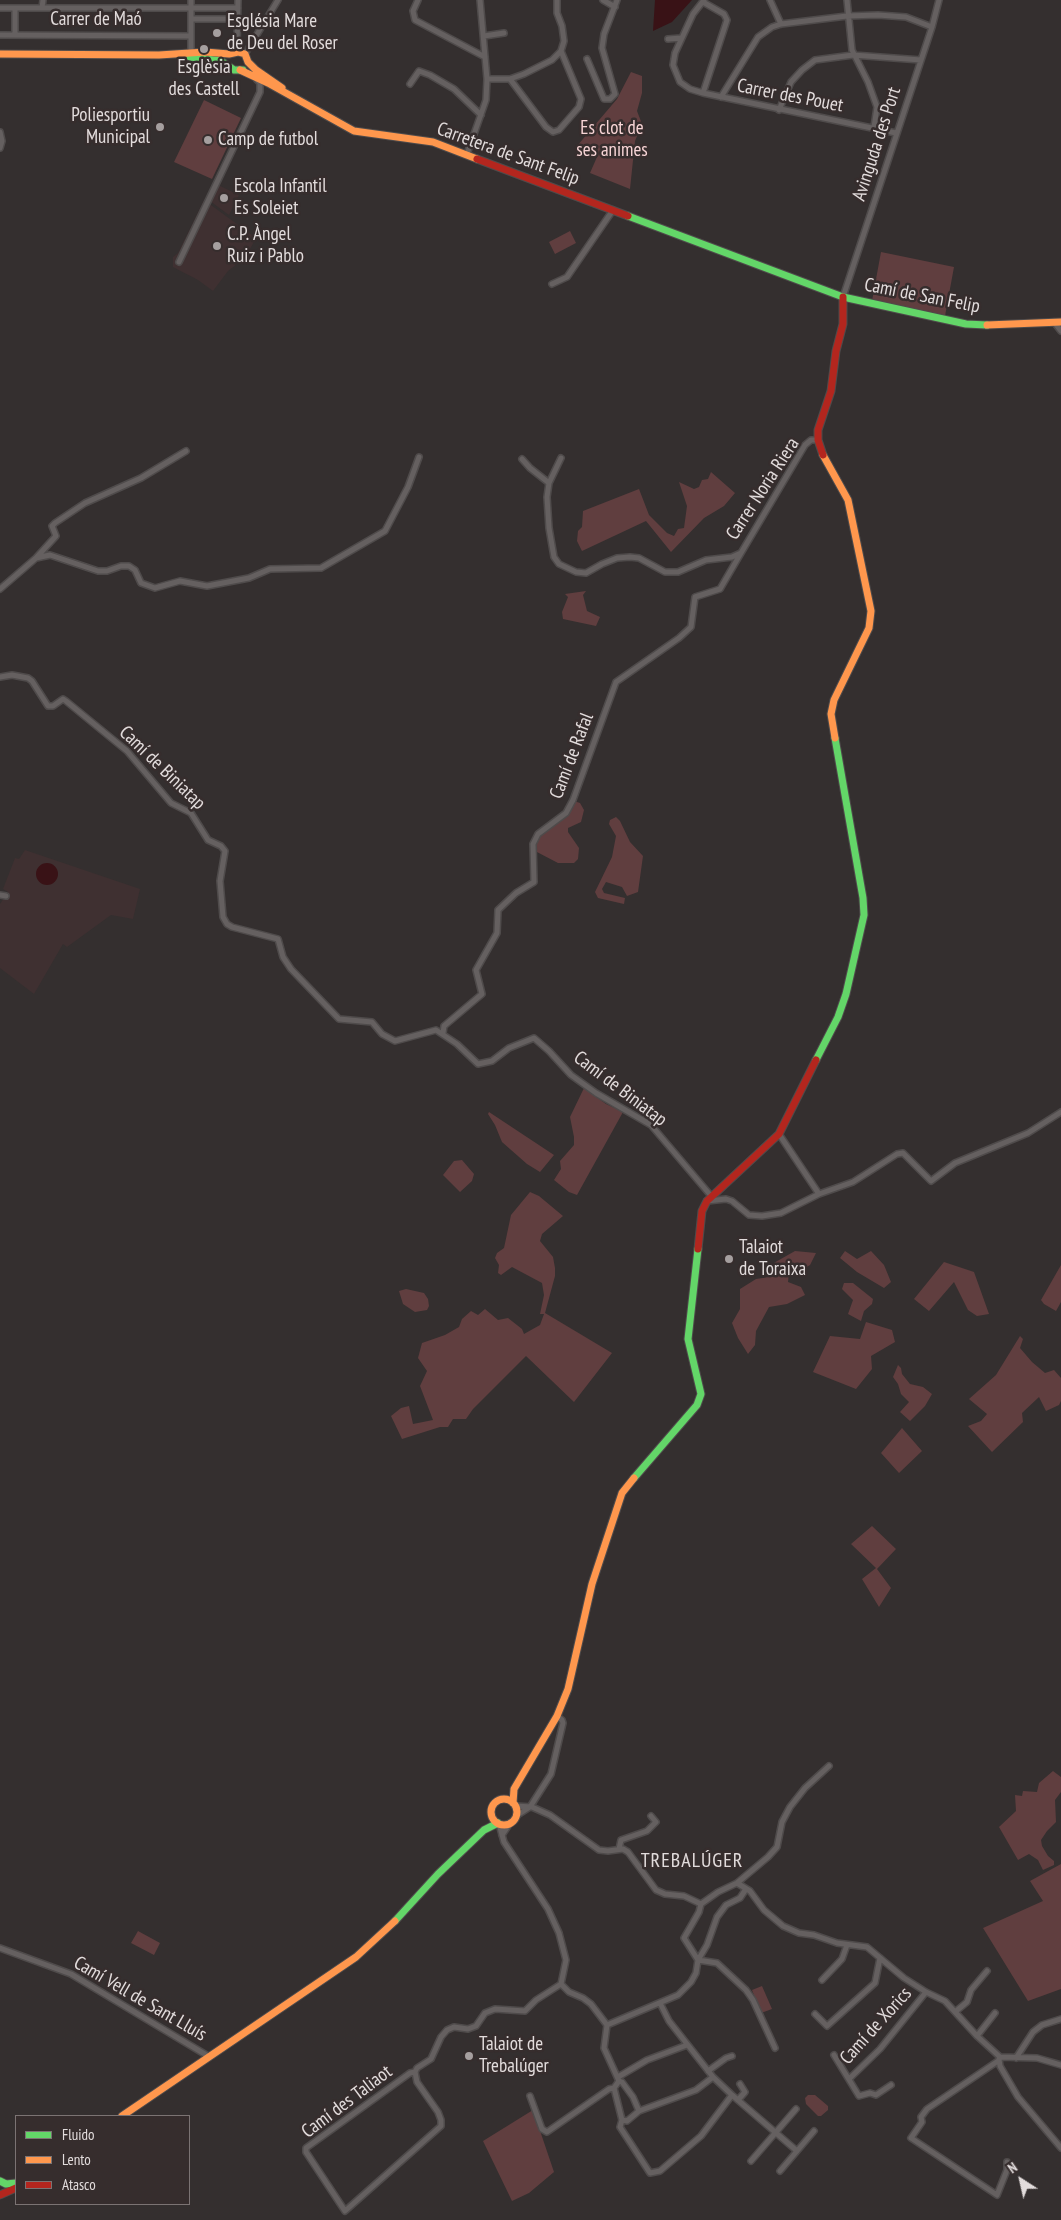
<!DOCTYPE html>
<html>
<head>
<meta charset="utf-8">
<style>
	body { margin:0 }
	#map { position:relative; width:1061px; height:2220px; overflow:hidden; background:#342f2f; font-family:"PT Sans Narrow",sans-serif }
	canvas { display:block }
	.legend { position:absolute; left:15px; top:2115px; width:175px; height:90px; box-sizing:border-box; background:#362d2d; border:1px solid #7b7373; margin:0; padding:6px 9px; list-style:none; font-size:15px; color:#e2dcdc }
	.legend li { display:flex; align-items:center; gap:10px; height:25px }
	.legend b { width:25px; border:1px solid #7b7373 }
	.north { position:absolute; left:996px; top:2155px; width:50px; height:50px; -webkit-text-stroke:4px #362d2d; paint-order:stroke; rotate:325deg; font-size:14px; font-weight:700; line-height:20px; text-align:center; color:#e2dcdc }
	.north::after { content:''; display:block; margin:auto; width:18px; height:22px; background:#e2dcdc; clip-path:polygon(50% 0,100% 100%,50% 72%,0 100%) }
</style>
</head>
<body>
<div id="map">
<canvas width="1061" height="2220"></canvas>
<ul class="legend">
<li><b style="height:6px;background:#63d668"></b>Fluido</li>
<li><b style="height:6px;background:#ff974d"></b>Lento</li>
<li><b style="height:6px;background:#b3261e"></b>Atasco</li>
</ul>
<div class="north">N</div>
</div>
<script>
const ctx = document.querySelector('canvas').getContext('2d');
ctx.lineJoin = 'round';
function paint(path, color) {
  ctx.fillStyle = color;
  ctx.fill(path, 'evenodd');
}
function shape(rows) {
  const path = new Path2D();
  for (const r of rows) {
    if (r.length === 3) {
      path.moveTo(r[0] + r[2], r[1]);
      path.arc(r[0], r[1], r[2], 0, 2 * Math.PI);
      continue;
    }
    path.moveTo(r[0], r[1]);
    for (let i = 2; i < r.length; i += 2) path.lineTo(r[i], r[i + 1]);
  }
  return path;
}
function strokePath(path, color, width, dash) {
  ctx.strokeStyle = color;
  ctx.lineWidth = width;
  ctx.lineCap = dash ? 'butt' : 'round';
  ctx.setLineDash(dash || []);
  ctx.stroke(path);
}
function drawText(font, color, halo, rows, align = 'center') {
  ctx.font = font + ' "PT Sans Narrow",sans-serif';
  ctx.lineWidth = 5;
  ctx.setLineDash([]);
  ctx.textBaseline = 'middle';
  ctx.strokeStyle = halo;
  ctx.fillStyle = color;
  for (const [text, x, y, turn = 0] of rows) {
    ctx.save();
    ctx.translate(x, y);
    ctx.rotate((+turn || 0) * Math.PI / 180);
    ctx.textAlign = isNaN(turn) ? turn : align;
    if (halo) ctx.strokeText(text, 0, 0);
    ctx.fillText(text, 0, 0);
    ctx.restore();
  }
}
paint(shape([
	[218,185,239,195,229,215,210,201],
	[204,200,256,238,245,258,228,271,213,291,198,280,173,267,173,257,178,253],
	[25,850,140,889,133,919,111,915,67,947,63,944,34,994,0,968,0,904,8,892,3,889,15,858,19,859]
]), '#3f3031');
paint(shape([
	[631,72,642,76,642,93,637,111,642,124,635,141,630,189,590,173,597,157,577,146,617,99],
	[204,100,241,118,212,179,174,162],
	[570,231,576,243,555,254,549,242],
	[881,252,954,267,945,316,872,301],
	[711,472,735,493,724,506,704,518,671,552,646,521,582,551,577,541,578,531,582,527,583,511,639,489,649,515,667,533,674,536,678,529,684,528,687,506,679,482,694,489,699,487,702,480,708,479],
	[586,591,583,595,587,611,600,617,596,626,563,619,562,612,568,597,565,594],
	[574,801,580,803,584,810,581,822,568,828,568,832,579,848,578,859,574,863,558,863,535,851,535,842,539,835,567,814],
	[616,817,620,821,630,842,643,856,638,892,627,896,622,887,606,882,602,889,604,893,625,898,624,904,598,898,595,892,612,857,616,836,609,824,610,820],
	[584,1088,606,1104,623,1112,577,1195,569,1192,554,1180,561,1169,560,1161,574,1145,574,1137,570,1117],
	[489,1112,554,1155,540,1172,527,1164,502,1142,495,1125,488,1114],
	[462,1160,474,1174,472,1181,460,1192,443,1175,454,1161],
	[530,1192,539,1196,563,1216,542,1234,540,1241,553,1257,555,1268,555,1276,545,1313,612,1353,574,1402,526,1356,473,1409,466,1419,453,1419,448,1427,440,1427,402,1439,391,1416,401,1408,409,1406,413,1424,433,1420,420,1386,427,1371,418,1358,422,1343,445,1335,459,1327,462,1319,471,1311,478,1315,485,1309,498,1320,508,1318,522,1329,524,1334,540,1325,544,1314,540,1314,544,1295,542,1283,512,1267,501,1275,498,1273,499,1265,495,1258,497,1253,504,1248,511,1215],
	[795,1251,816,1253,810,1265,797,1273,789,1272,788,1282,801,1287,805,1295,787,1304,769,1307,756,1331,755,1345,748,1354,738,1338,732,1323,740,1309,740,1289,756,1279,769,1277,772,1264],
	[845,1251,857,1259,871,1251,884,1265,891,1282,884,1288,857,1272,840,1258],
	[944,1262,974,1272,989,1314,977,1316,968,1310,954,1282,929,1311,914,1299],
	[1061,1265,1061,1302,1056,1311,1044,1304,1041,1300],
	[844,1283,853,1283,873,1299,872,1304,864,1311,861,1321,848,1314,853,1300,842,1289],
	[406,1289,424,1293,428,1299,429,1306,427,1310,415,1312,403,1304,399,1291],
	[866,1322,892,1330,895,1342,871,1356,872,1369,856,1389,813,1372,830,1336,860,1339],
	[1020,1336,1023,1339,1020,1348,1032,1362,1045,1373,1054,1370,1061,1378,1061,1401,1059,1405,1046,1411,1039,1397,1022,1413,1023,1422,992,1452,968,1426,981,1421,987,1414,969,1399,996,1375],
	[898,1365,901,1368,902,1374,910,1384,923,1387,932,1394,925,1406,910,1421,900,1412,909,1402,901,1394,898,1384,893,1377],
	[902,1428,922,1451,899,1473,881,1453],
	[872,1526,896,1549,877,1569,891,1588,879,1607,862,1579,876,1568,851,1544],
	[1053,1771,1061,1777,1061,1792,1055,1800,1056,1822,1047,1831,1041,1840,1042,1846,1048,1856,1054,1861,1054,1865,1043,1870,1038,1860,1029,1854,1018,1860,999,1827,1016,1811,1015,1795,1022,1796,1023,1791,1037,1792,1039,1783],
	[1061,1864,1061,1989,1028,2001,983,1928,1043,1901,1030,1881],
	[138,1931,160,1943,154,1955,131,1943],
	[762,1986,772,2009,761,2013,752,1990],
	[808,2095,815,2095,828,2106,828,2110,821,2116,818,2116,806,2104,805,2098],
	[533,2110,554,2172,529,2193,512,2201,483,2141]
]), '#603e3f');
paint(shape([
	[655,0,692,0,672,22,653,31],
	[47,874,11]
]), '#391216');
const street = shape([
	[191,0,191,53],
	[418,0,413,11,415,20,485,57],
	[603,0,615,7],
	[704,0,693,14,675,53,673,65,680,82,690,89,703,93,896,133],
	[770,0,781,24],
	[847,0,852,50,868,82,877,107,874,127],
	[703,2,724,14,727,20,703,93],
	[0,8,238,8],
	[15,8,15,35],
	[42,8,43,0],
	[191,19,238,19],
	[0,35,191,36],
	[484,36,504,33],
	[668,39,681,38],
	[235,52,237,46,238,0],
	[245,54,278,0],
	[587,59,604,99,610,99,615,94,602,48,604,34,617,0],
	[487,79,510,79,524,74,552,60,561,51,564,41,562,26,557,13,557,0],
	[510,79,546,127,553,132,559,130,579,107,581,99,561,51],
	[410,84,419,71,430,75,454,89,481,115],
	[721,97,758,37,772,27,781,24,847,16,878,15,906,17,932,27],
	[779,110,791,82,802,70,815,60,853,55,921,60],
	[0,132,2,141,0,148],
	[467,154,486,100,487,79,480,0],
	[179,262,260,92,260,83,257,80],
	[552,284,567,277,613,210],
	[843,297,932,27,939,0],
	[1054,322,1061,331],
	[522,459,530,468,549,483,547,497,549,528,554,557,559,564,576,572,586,573,602,564,617,558,630,557,639,558,665,572,678,572,706,560,732,557,741,553,805,445,811,440,818,440],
	[549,483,561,458],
	[36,558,56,536,52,526,55,523,85,503,141,478,186,451],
	[0,589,36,558,50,555,98,571,107,571,121,566,129,566,135,570,141,583,155,588,180,581,207,586,249,578,270,569,321,568,385,531,408,487,419,457],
	[0,677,12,675,28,678,32,681,48,706,53,706,63,699,66,701,127,751,171,803,191,813,208,840,221,846,225,851,220,881,223,917,227,924,232,927,278,939,283,957,291,969,339,1019,372,1022,382,1034,395,1041,436,1030,457,1044,478,1064,492,1061,509,1048,534,1038,549,1051,571,1075,596,1093,651,1125,712,1197],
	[0,895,6,896],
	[443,1033,444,1026,482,994,476,970,497,933,498,910,516,893,534,882,533,844,538,834,566,813,573,800,616,682,679,638,691,627,695,597,720,589,741,553],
	[779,1134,819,1194],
	[707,1201,726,1199,732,1201,749,1215,762,1216,781,1213,819,1194,853,1182,897,1154,903,1153,931,1181,955,1163,1028,1133,1061,1112],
	[515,1806,532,1807,550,1815,599,1850,608,1851,623,1849,628,1852,656,1890,665,1894,684,1896,701,1904],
	[516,1816,530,1807,551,1774,563,1723,562,1720,557,1716],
	[499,1824,504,1842,548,1909,559,1933,566,1960,561,1984],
	[502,1835,510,1823],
	[619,1849,621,1840,647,1831,656,1822,651,1816],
	[737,1883,750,1891,764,1910,783,1926,799,1933,814,1935,837,1943,867,1947,904,1978,926,1992,945,2001,977,2036,1000,2057,1037,2058,1061,2065],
	[746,1889,740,1898,726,1905,717,1917,707,1945,698,1960,717,1963,746,1990,753,2000,775,2048],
	[701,1904,718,1892,737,1883,768,1857,777,1847,782,1822,790,1807,805,1788,829,1766],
	[0,1948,71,1974,208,2056],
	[822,1980,842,1959,847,1945],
	[561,1984,569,1992,583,1998,591,2004,607,2025,604,2048,619,2081],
	[660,2003,669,2021,713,2077,732,2095,797,2151],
	[955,2012,967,2002,971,1990,987,1971],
	[815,2014,827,2026,875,1983,880,1958],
	[607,2025,678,1995,691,1982,696,1973,698,1960,684,1938,699,1912,701,1904],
	[977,2036,995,2013],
	[834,2055,859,2096,870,2093,876,2095,891,2085],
	[1016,2058,1033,2032,1042,2025,1061,2019],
	[999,2059,1000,2066,1018,2097,1061,2148],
	[998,2061,927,2109,921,2117,922,2122,911,2138,997,2195,1007,2170,1007,2162],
	[708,2071,726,2058,732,2056],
	[415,2072,417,2082,438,2112,441,2120,441,2126,345,2211,306,2152,306,2148,410,2073,415,2072],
	[415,2072,417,2068,431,2059,441,2037,447,2030,454,2027,468,2029,476,2026,485,2013,495,2009,525,2011,536,2000,561,1984],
	[618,2077,647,2060,687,2045],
	[849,2079,880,2049,926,1992],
	[619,2081,614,2088,622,2120,620,2127,650,2173,660,2171,701,2136,732,2095],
	[619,2081,622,2082,633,2097,639,2111],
	[530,2096,542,2129,547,2132,609,2089,614,2088],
	[738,2100,745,2092,740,2084],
	[622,2120,627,2121,639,2111,696,2090,713,2077],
	[751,2161,796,2109],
	[780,2171,814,2131]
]);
const fast = shape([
	[190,57,221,61,234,70,243,70],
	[628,216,843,297,966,324,987,325],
	[816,1060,838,1017,846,994,864,915,863,898,835,738],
	[634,1478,697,1405,701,1394,688,1339,698,1249],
	[395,1921,438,1874,484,1830,498,1823],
	[0,2181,6,2184,16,2183]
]);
const slow = shape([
	[0,54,159,55,205,52,229,54,238,52,245,54,248,62,256,70,282,88],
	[240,70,268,83,354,131,433,142,477,159],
	[987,325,1061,322],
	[823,455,848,500,871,611,869,628,834,700,831,714,835,738],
	[504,1812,13],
	[513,1803,514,1789,557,1716,568,1689,592,1584,622,1493,634,1478],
	[122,2116,356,1957,395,1921]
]);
const jam = shape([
	[477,159,628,216],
	[823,455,818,440,818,430,831,391,836,351,843,324,843,297],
	[698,1249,702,1211,707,1201,779,1134,816,1060],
	[0,2195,16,2188]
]);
strokePath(street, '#4f4b4b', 8);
strokePath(fast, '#4f4b4b', 9);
strokePath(slow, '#4f4b4b', 9);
strokePath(jam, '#4f4b4b', 9);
strokePath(street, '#656060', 5);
strokePath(fast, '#63d668', 7);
strokePath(slow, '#ff974d', 7);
strokePath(jam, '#b3261e', 7);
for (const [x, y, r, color] of [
	[217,33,5,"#a59f9f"],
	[204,49,5,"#a59f9f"],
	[160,127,5,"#a59f9f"],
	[208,140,5,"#a59f9f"],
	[224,198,5,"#a59f9f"],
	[217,246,5,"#a59f9f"],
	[729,1259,5,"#a59f9f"],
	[469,2056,5,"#a59f9f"]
]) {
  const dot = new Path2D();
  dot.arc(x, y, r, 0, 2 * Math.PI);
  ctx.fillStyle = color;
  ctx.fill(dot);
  strokePath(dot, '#362d2d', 2);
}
drawText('19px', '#e2dcdc', '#362d2d', [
	["Carrer de Maó",96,20],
	["Carrer des Pouet",790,96,11],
	["Avinguda des Port",877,144,-72],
	["Carretera de Sant Felip",508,154,20],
	["Camí de San Felip",922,296,11],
	["Carrer Noria Riera",763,489,-57],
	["Camí de Rafal",572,756,-69],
	["Camí de Biniatap",162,768,44],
	["Camí de Biniatap",620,1089,37],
	["Camí Vell de Sant Lluís",140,1999,30],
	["Camí de Xorics",876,2026,-48],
	["Camí des Taliaot",347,2102,-37]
]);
drawText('19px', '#e2dcdc', '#362d2d', [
	["Església Mare",227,22],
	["de Deu del Roser",227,44],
	["Esglèsia",204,68,"center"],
	["des Castell",204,90,"center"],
	["Poliesportiu",150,116,"right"],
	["Municipal",150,138,"right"],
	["Camp de futbol",218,140],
	["Escola Infantil",234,187],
	["Es Soleiet",234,209],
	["C.P. Àngel",227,235],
	["Ruiz i Pablo",227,257],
	["Talaiot",739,1248],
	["de Toraixa",739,1270],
	["Talaiot de",479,2045],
	["Trebalúger",479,2067]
], 'left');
drawText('19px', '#f8d5d6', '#362d2d', [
	["Es clot de",612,129],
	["ses animes",612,151]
]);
ctx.letterSpacing = '1px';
drawText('20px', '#e2dcdc', '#362d2d', [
	["TREBALÚGER",692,1861]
]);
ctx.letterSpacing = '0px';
</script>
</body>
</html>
